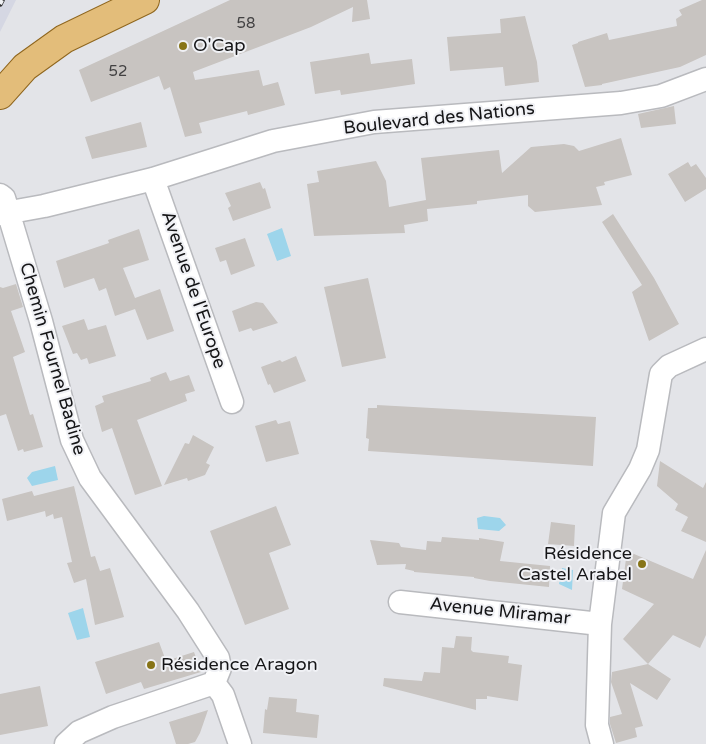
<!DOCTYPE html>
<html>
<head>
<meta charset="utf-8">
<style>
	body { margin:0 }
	canvas { display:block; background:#e3e4e8 }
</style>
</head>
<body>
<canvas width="706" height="744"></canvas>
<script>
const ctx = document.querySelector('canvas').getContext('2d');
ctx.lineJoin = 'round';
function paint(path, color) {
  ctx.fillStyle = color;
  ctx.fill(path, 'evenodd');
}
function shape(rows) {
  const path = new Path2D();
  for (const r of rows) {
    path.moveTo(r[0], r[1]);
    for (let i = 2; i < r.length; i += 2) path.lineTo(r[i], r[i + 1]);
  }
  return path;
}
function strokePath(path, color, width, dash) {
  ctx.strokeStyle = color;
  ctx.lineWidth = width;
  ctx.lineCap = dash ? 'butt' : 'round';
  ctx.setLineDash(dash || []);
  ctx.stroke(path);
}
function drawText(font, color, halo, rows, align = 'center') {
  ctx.font = font + ' "Varela Round",sans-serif';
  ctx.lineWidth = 4;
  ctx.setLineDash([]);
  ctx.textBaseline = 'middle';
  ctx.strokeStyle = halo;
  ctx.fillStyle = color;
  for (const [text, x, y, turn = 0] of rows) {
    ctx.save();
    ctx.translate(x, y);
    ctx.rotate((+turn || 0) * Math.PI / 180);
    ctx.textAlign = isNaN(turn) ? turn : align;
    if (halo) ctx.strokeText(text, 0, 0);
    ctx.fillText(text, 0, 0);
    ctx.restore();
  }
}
paint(shape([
	[0,0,16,0,0,32]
]), '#d5d7e3');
paint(shape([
	[282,228,291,256,277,261,267,234],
	[55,466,58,480,32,486,27,478,32,472],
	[484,516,500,518,506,525,499,531,478,529,477,518],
	[562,568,573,570,572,590,559,584],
	[83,608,90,637,77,640,68,613]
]), '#9dd5eb');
paint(shape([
	[230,0,367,0,370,19,352,22,353,7,311,27,193,72,195,80,259,70,263,86,278,82,285,105,248,115,247,111,199,123,202,133,185,137,170,87,164,90,159,76,91,102,79,70],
	[702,0,706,0,706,55,680,67,602,84,602,85,585,87,572,45,578,43,578,42,607,33,609,40,677,26,676,19,682,15,679,10],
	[525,16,537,62,539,82,505,86,503,67,450,71,447,37,501,33,500,19],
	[369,53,371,64,412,59,415,84,341,95,340,90,315,94,310,62],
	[674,106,676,124,641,128,638,114],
	[141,122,147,147,92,159,85,137],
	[621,138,632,175,604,182,605,185,596,187,602,205,535,212,528,206,528,195,477,201,477,204,427,209,428,221,404,225,405,233,314,236,307,184,319,182,317,171,376,161,386,181,389,207,426,200,421,158,499,150,502,173,531,147,564,144,574,146,579,151],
	[688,162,691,167,696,164,706,178,706,189,685,202,668,174],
	[260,182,263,189,265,188,271,208,233,221,228,208,231,206,225,193],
	[613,214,654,278,679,324,649,341,632,292,642,285,602,222],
	[139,229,149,260,123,268,135,298,160,289,174,331,147,340,135,309,115,316,106,288,99,291,94,278,64,288,56,261,109,243,108,240],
	[245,238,255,266,231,275,226,260,220,262,215,248],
	[368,278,386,358,342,367,324,287],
	[16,284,23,307,11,311,25,352,13,357,30,415,33,414,43,447,24,452,23,449,18,451,6,414,0,416,0,287,3,288],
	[256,302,263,303,278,323,253,331,251,328,239,332,232,311],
	[84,319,88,330,106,325,116,356,89,364,87,358,81,360,77,353,73,354,62,326],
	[296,356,306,381,274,393,270,384,268,385,261,367,280,360,282,362],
	[166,372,170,381,189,375,195,391,185,394,187,401,137,420,162,486,135,495,112,428,102,432,95,406,104,402,102,396,151,381,150,378],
	[377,405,596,417,593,466,368,451,369,439,366,438,368,408,377,408],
	[276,420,278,424,290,421,299,454,266,462,255,426],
	[193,435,214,447,206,463,210,465,205,475,188,481,187,478,164,485,185,443,189,444],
	[660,461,703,488,706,482,706,542,681,531,688,517,675,510,678,504,657,486],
	[74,486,91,557,95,556,100,571,110,568,124,617,95,625,86,579,74,583,67,563,72,562,62,517,54,519,53,514,46,517,45,511,7,521,2,499,32,491,34,496],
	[276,506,291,545,269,553,289,609,245,625,210,531],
	[551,522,575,525,574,546,548,544],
	[442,537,479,540,479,538,504,542,500,561,550,566,549,587,490,581,474,578,474,577,414,572,414,571,405,569,406,564,377,565,370,540,399,543,401,547,426,550,427,541,441,542],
	[706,550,706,635,700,648,673,635,648,664,623,639,654,604,622,589,627,551,693,579],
	[456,636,472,637,471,650,473,652,509,656,508,663,522,665,518,701,487,696,487,699,476,699,476,710,383,686,384,678,422,681,424,672,440,673,442,647,454,648],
	[159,642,166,661,194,652,201,672,144,689,141,682,106,694,95,662],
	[648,664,671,679,657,700,630,683,643,726,635,728,637,737,616,743,610,724,610,717,622,714,611,682,612,672],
	[40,686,48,726,0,735,0,694],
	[269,697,297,699,296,712,319,715,317,738,263,733,265,709,267,710],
	[208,710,200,733,195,742,188,744,176,744,169,722]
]), '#c8c4c1');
const minor = shape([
	[153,179,232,402],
	[0,195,4,198,41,321,72,440,90,478,188,611,218,658,220,668,214,683,113,717,79,732,66,744],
	[0,214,44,206,153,179,273,141,374,122,621,103,661,96,706,79],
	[400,602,600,624],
	[214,683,223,695,240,744],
	[602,744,597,725,600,624,614,513,640,469,648,450,661,374,669,366,706,349]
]);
const major = shape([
	[0,95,25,67,64,39,145,0]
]);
strokePath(minor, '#b9babe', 25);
strokePath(major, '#8f661e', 30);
strokePath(minor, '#fff', 22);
strokePath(major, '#e3bd7a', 28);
const rail = shape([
	[0,4,2,0]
]);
strokePath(rail, '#2f2f31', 5.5);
strokePath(rail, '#f0f1f5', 4, [11]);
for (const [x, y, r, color] of [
	[183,46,5,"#877417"],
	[642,564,5,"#877417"],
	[151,665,5,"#877417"]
]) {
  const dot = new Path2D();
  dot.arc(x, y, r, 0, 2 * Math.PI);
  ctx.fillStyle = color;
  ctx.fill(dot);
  strokePath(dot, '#f0f1f5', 2);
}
drawText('15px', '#424142', null, [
	["58",246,24],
	["52",118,72]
]);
drawText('18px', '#151517', '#f0f1f5', [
	["O'Cap",193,46],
	["Résidence",632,554,"right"],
	["Castel Arabel",632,575,"right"],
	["Résidence Aragon",161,665]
], 'left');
drawText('18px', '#151517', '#f0f1f5', [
	["Boulevard des Nations",439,119,-6],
	["Avenue de l'Europe",193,290,71],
	["Chemin Fournel Badine",52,359,74],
	["Avenue Miramar",500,612,6]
]);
</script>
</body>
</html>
